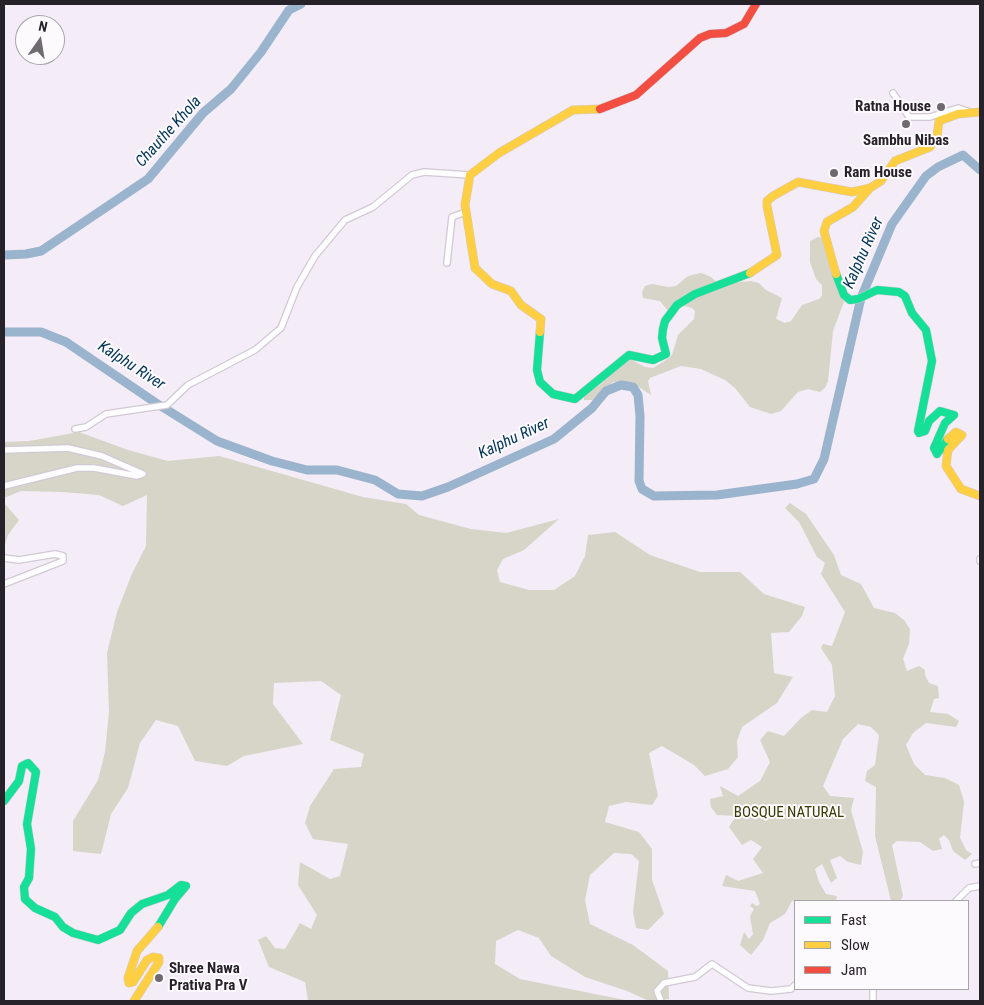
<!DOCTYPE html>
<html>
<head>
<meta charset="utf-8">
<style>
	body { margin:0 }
	#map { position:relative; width:984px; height:1005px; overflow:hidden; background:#f4ecf7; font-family:"Roboto Condensed",sans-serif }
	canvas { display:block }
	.frame { position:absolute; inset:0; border:5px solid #272229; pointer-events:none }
	.legend { position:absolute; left:794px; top:900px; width:175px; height:90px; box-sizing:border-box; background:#fdfafe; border:1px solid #a7a4a9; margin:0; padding:6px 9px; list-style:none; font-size:15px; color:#272229 }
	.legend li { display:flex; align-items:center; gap:10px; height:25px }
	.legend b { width:25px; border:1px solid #a7a4a9 }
	.north { position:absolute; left:15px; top:15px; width:50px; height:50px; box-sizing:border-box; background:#fdfafe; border:1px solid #a7a4a9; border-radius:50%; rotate:13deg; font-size:14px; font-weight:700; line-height:20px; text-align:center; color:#272229 }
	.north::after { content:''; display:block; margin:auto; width:18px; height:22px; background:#6f6971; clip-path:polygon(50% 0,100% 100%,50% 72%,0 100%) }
</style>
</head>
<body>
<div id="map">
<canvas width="984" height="1005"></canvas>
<div class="frame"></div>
<ul class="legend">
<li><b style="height:6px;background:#16e098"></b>Fast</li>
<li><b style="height:6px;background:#ffcf43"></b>Slow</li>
<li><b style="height:6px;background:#f24e42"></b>Jam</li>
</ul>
<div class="north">N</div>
</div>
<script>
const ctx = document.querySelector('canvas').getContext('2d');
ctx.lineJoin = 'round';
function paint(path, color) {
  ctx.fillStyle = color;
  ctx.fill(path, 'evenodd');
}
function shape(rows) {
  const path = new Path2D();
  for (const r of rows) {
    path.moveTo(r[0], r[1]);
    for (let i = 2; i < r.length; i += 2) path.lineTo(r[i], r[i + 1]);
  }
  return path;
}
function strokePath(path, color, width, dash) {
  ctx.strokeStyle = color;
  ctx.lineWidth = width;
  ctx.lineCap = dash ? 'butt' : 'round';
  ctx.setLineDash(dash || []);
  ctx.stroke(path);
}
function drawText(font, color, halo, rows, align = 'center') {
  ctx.font = font + ' "Roboto Condensed",sans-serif';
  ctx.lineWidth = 4;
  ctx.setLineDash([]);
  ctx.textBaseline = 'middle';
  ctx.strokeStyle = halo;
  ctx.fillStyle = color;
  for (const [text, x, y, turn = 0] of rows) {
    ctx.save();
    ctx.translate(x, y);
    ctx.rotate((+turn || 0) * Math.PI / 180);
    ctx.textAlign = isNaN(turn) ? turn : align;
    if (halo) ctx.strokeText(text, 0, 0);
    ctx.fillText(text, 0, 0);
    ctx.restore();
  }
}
paint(shape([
	[818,237,822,238,836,267,839,270,843,279,845,299,833,331,828,381,825,388,820,392,808,389,798,392,781,411,771,414,750,407,735,388,725,380,701,369,681,366,650,378,648,381,651,395,634,384,613,382,594,400,584,400,584,396,591,390,600,385,625,361,632,360,645,367,653,368,669,358,672,355,678,335,694,319,695,311,692,308,685,306,672,307,668,311,660,301,643,298,642,292,645,286,652,284,668,287,676,286,688,276,701,273,711,277,719,284,751,281,759,283,766,290,782,298,776,319,785,323,791,321,802,305,819,299,822,296,822,285,816,279,810,262,810,241],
	[79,432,128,450,168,461,219,456,363,497,406,504,419,515,471,529,506,533,559,519,524,550,503,559,497,570,500,582,529,590,554,590,575,576,585,556,588,535,615,532,650,555,700,572,740,572,764,594,805,607,802,616,789,632,771,633,774,673,793,677,777,703,742,727,737,741,738,757,728,769,705,776,694,765,662,746,649,753,658,796,652,805,626,802,609,806,605,822,639,832,652,849,652,880,664,914,648,930,636,928,633,912,639,861,631,854,614,853,590,875,585,900,590,924,633,945,668,971,669,999,649,1001,627,991,585,977,551,956,539,938,518,930,496,941,495,964,520,979,630,1001,308,1001,305,982,269,967,258,940,266,936,275,948,285,949,300,923,311,929,317,915,298,885,300,862,330,879,340,876,348,844,313,839,305,823,310,806,334,769,361,767,364,754,330,740,341,695,321,681,274,683,273,704,303,744,244,756,227,766,195,761,178,726,156,720,140,743,128,788,111,814,101,854,73,851,73,821,98,780,105,752,109,712,107,653,117,612,131,576,146,546,147,495,123,506,99,495,62,492,21,491,4,498,4,442,29,441],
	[4,503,19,520,8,535,4,548],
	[790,503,806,514,834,555,841,575,861,584,874,608,895,613,904,620,910,629,909,644,903,659,907,671,919,666,925,670,925,675,929,683,938,686,939,698,934,699,930,712,948,714,959,721,956,727,926,723,913,733,906,745,914,764,925,775,945,778,959,785,964,802,960,838,966,850,972,854,965,860,953,851,949,840,944,835,939,839,942,849,933,851,920,842,897,841,892,845,903,896,900,901,891,901,875,836,876,787,865,781,867,771,875,765,879,735,871,727,858,724,843,739,823,786,830,796,854,798,851,810,863,852,861,865,848,862,840,856,830,860,837,878,831,883,822,864,815,869,819,882,826,894,837,896,836,901,792,901,785,914,770,923,763,940,751,955,740,945,744,932,749,939,753,934,750,916,754,909,750,906,752,903,757,906,760,904,755,891,722,886,726,875,738,881,763,873,753,859,762,847,751,840,742,845,729,827,736,816,717,815,711,807,710,799,723,796,720,786,738,796,760,781,770,762,760,740,768,731,784,736,801,718,812,710,827,712,835,696,832,665,821,648,823,644,832,646,845,612,821,574,825,563,817,557,799,522,785,508]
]), '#d7d5c8');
strokePath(shape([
	[4,255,26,254,41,251,148,179,203,113,231,89,261,52,289,10,301,4],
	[4,332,41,332,66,342,156,403,217,441,272,461,307,470,337,470,375,480,398,494,422,496,448,487,554,439,592,408,606,391,621,385,633,387,638,395,640,416,639,481,642,489,654,496,717,495,797,484,814,479,824,459,861,298,892,224,926,176,938,167,963,155,980,170]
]), '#9ab4cd', 9);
const street = shape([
	[893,93,909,117,930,117,958,108,970,112],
	[447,263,452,217,466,212],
	[75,429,86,427,106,414,167,405,188,385,255,350,281,328,297,287,315,256,345,220,373,207,412,175,424,172,470,175],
	[4,450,68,448,102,456,143,474,137,476,94,468,77,468,4,486],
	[4,558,19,560,55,554,63,556,63,561,4,584],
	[980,559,980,561],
	[975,864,980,863],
	[956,901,969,888,980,886],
	[661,1001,657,991,664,983,695,977,712,964,748,988,771,991,791,989,795,985],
	[873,1001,873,989]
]);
const fast = shape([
	[836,274,844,295,850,300,858,299,877,290,899,292,905,296,912,313,926,330,932,361,918,431,919,433,925,431,929,421,940,411,954,415,945,423,934,448,937,454,948,439],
	[540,332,537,370,540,382,553,394,575,399,629,355,653,360,666,354,662,338,663,329,665,321,677,305,695,294,750,273],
	[4,801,19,781,22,766,28,763,36,772,27,824,31,849,29,878,24,887,25,899,35,908,55,917,63,927,73,933,98,940,120,930,131,913,142,904,168,895,181,885,186,886,175,899,158,927]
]);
const slow = shape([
	[750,273,777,255,767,206,767,201,773,196,798,182,852,192,870,188],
	[836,274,824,231,827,222,853,207,870,188,881,181,895,161,930,147,937,137,939,121,958,114,980,112],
	[540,332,541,319,521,305,511,291,492,284,475,268,465,205,470,175,499,153,573,110,600,109],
	[948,439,956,432,962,435,948,450,946,466,961,489,980,496],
	[134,1001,159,962,159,958,153,957,147,960,133,982,129,983,128,978,137,951,158,927]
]);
const jam = shape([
	[600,109,636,95,700,38,710,34,726,33,744,24,756,4]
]);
strokePath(street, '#d1cad3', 8);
strokePath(fast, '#d1cad3', 9);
strokePath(slow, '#d1cad3', 9);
strokePath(jam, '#d1cad3', 9);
strokePath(street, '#fdfcfe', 5.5);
strokePath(fast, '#16e098', 8);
strokePath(slow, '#ffcf43', 8);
strokePath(jam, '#f24e42', 8);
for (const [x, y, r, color] of [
	[941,107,5,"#6f6971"],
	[906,124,5,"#6f6971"],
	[834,173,5,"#6f6971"],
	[159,978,5,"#6f6971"]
]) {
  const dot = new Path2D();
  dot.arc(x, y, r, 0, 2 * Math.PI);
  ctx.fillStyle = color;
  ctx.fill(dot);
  strokePath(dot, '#fdfafe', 2);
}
drawText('bold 15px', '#272229', '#fdfafe', [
	["Ratna House",931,107,"right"],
	["Sambhu Nibas",906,141,"center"],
	["Ram House",844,173],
	["Shree Nawa",169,969],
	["Prativa Pra V",169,986]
], 'left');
drawText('15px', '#383b00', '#fdfafe', [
	["BOSQUE NATURAL",789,813]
]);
drawText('italic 16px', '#023655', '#fdfafe', [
	["Chauthe Khola",169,132,-48],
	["Kalphu River",864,253,-66],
	["Kalphu River",131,366,33],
	["Kalphu River",514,439,-25]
]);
</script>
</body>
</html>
